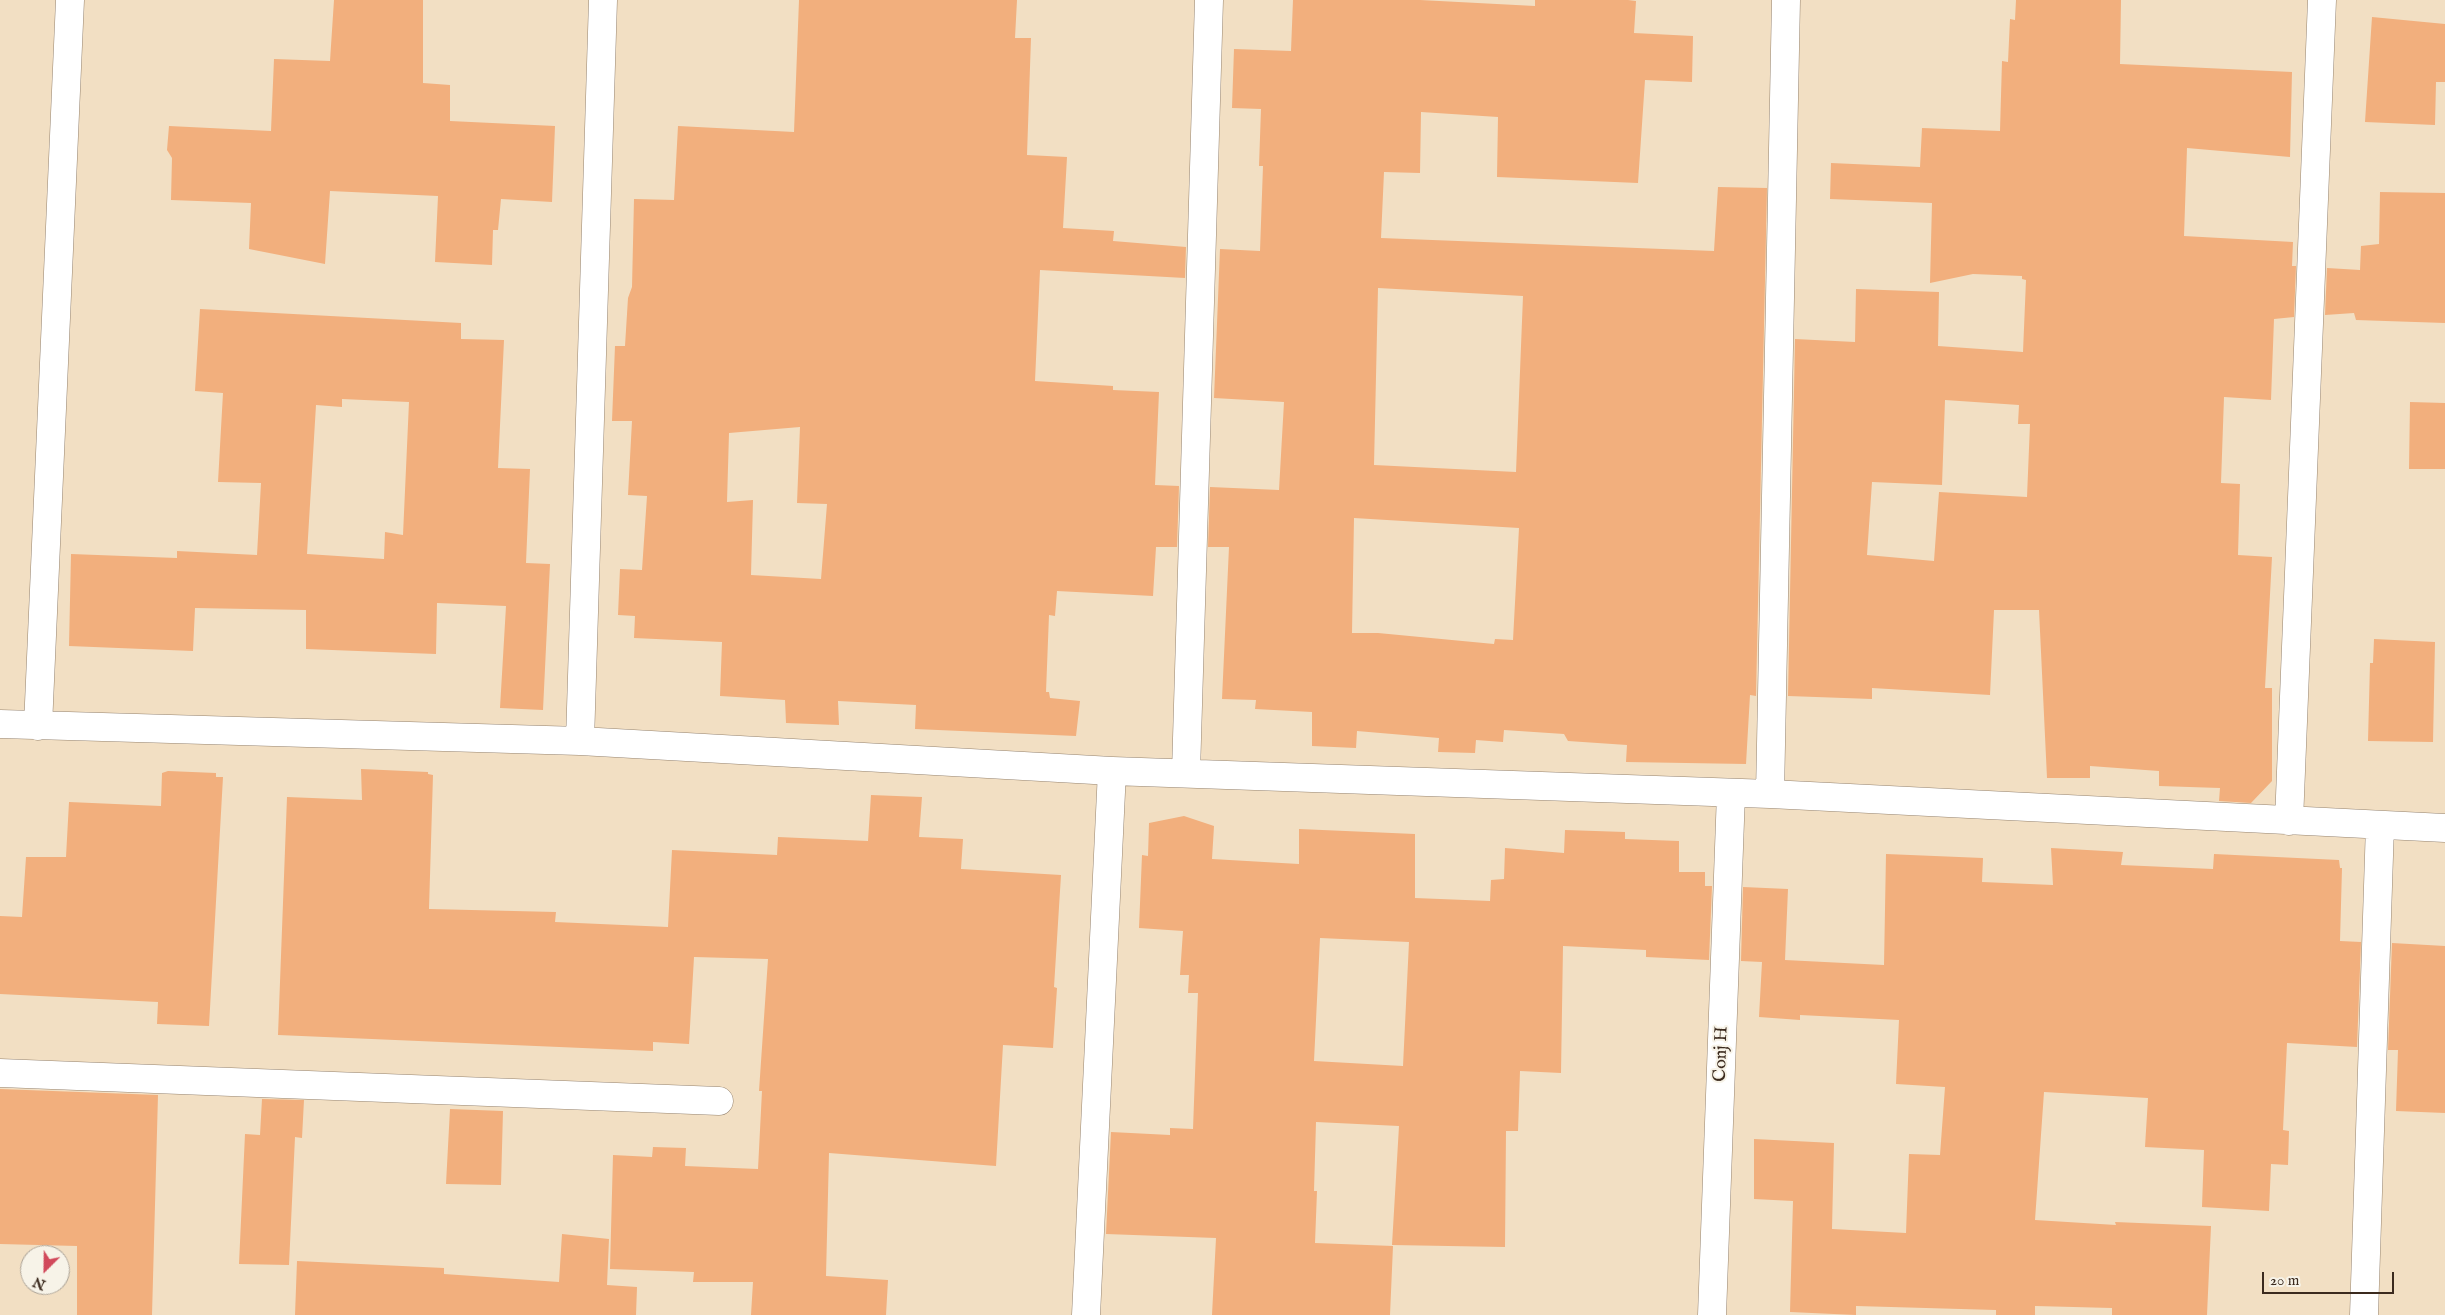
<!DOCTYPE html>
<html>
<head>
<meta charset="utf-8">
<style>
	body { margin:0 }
	#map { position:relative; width:2445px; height:1315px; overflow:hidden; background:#f2dfc3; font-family:"IM FELL English",serif }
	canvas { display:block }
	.north { position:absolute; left:20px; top:1245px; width:50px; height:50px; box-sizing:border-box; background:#f7f3e8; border:1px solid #aca397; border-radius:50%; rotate:203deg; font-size:14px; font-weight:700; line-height:20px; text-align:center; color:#3b2a1e }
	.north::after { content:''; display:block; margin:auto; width:18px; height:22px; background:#d1495b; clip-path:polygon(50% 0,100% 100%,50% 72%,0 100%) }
	.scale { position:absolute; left:2262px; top:1272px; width:132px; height:22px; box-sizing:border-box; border:2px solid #3b2a1e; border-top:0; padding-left:6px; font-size:15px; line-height:18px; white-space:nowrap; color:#3b2a1e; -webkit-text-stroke:4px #f7f3e8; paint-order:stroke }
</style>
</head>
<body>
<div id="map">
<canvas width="2445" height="1315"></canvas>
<div class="north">N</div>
<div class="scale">20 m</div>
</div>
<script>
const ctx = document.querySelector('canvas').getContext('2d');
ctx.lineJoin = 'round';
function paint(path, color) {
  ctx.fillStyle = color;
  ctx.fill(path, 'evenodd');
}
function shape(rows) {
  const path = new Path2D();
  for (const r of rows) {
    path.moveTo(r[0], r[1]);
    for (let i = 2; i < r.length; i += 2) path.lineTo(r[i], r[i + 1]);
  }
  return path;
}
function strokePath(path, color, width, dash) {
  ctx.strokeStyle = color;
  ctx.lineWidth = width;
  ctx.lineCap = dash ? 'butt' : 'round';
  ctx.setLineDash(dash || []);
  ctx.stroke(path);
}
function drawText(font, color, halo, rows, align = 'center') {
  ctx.font = font + ' "IM FELL English",serif';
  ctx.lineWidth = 4;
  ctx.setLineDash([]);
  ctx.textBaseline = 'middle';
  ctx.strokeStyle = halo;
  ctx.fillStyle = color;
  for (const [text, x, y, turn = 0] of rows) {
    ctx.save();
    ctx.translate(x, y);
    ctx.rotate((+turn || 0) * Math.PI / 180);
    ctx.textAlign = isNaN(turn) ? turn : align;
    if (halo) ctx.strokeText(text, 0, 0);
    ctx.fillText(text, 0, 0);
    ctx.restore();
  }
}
paint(shape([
	[334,0,423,0,423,83,450,85,450,121,555,126,552,202,501,199,498,230,493,230,492,265,435,262,438,196,330,191,325,264,249,249,251,203,171,200,172,158,167,150,169,126,271,131,274,59,330,61],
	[799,0,1017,0,1015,38,1031,38,1027,155,1067,157,1063,228,1114,231,1113,241,1186,247,1185,278,1040,270,1035,381,1113,386,1113,390,1159,392,1155,485,1179,486,1177,547,1156,547,1153,596,1057,591,1055,616,1049,615,1046,692,1049,692,1050,698,1080,701,1076,736,915,729,916,705,838,701,839,725,786,723,785,700,720,696,722,642,634,638,635,616,618,615,620,569,642,570,647,496,628,495,632,421,612,421,615,346,625,346,628,298,632,287,634,199,674,200,678,126,794,132],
	[800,427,797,503,827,504,821,579,751,575,753,500,727,502,729,433],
	[1293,0,1420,0,1535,6,1535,0,1628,0,1636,1,1634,33,1693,36,1692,82,1645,80,1638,183,1497,177,1498,117,1421,112,1420,173,1384,172,1381,238,1714,251,1718,187,1767,188,1756,696,1750,695,1746,764,1626,762,1627,745,1568,741,1564,734,1504,730,1503,742,1476,740,1475,753,1438,752,1439,738,1357,731,1356,748,1312,746,1312,712,1255,709,1256,700,1222,699,1229,547,1208,547,1210,487,1279,490,1284,402,1214,398,1220,249,1260,251,1263,166,1259,166,1261,109,1232,108,1234,49,1291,51],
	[1378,288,1523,296,1516,472,1374,465],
	[1354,518,1519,528,1513,640,1495,639,1494,644,1378,633,1352,633],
	[2016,0,2121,0,2120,64,2292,72,2290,157,2187,148,2184,236,2293,242,2292,266,2296,266,2294,317,2274,319,2271,400,2224,397,2221,483,2240,484,2238,555,2272,557,2265,688,2272,688,2272,781,2251,803,2219,801,2220,788,2159,786,2159,771,2090,766,2090,778,2047,778,2039,610,1994,610,1990,695,1872,688,1872,699,1788,696,1795,339,1855,342,1856,289,1939,292,1938,346,2023,352,2026,280,2022,279,2022,276,1973,274,1930,283,1932,203,1830,199,1831,163,1920,167,1922,128,2000,131,2002,61,2008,62,2010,19,2015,20],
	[1945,400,2019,405,2018,424,2030,424,2027,497,1939,492,1934,561,1867,555,1872,482,1942,485],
	[2372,17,2445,24,2445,82,2436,82,2435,125,2365,122],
	[2380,192,2445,193,2445,323,2356,320,2354,313,2325,315,2327,268,2360,270,2361,246,2379,244],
	[200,309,461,323,461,339,504,340,498,468,530,469,526,563,550,564,543,710,500,708,506,606,437,603,436,654,306,649,306,610,195,608,193,651,69,646,71,554,177,558,177,551,257,555,261,483,218,482,223,393,195,391],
	[342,399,409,402,403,535,385,532,384,559,307,554,316,405,342,407],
	[2410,402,2445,403,2445,469,2409,469],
	[2374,639,2435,642,2433,742,2368,741,2370,663,2373,663],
	[361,769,428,772,428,774,433,775,429,909,556,912,555,922,668,927,672,850,777,855,778,837,868,841,871,795,922,797,919,837,963,839,961,869,1061,875,1054,987,1057,988,1053,1048,1003,1045,996,1166,829,1153,826,1276,888,1280,886,1315,751,1315,753,1282,693,1282,694,1272,610,1269,613,1155,652,1157,653,1147,686,1148,685,1166,758,1169,762,1091,759,1091,768,959,694,957,689,1044,653,1042,653,1051,278,1035,287,797,362,800],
	[168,771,216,773,216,777,223,777,209,1026,157,1024,158,1002,0,994,0,916,22,917,26,857,66,857,69,802,161,806,162,773],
	[1184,816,1214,826,1212,859,1299,864,1299,829,1415,834,1415,898,1490,901,1491,880,1504,879,1505,848,1564,853,1565,830,1625,832,1625,839,1679,841,1679,872,1705,872,1705,886,1712,886,1709,960,1646,957,1646,950,1563,946,1561,1073,1520,1071,1518,1131,1506,1131,1505,1247,1392,1245,1399,1126,1316,1122,1314,1191,1317,1191,1315,1243,1393,1246,1390,1315,1212,1315,1216,1238,1106,1234,1111,1132,1170,1135,1170,1128,1193,1129,1198,993,1188,993,1189,975,1180,975,1183,931,1139,928,1142,855,1148,856,1149,823],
	[1320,938,1409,942,1403,1066,1314,1061],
	[2051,848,2123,852,2121,865,2213,869,2214,854,2339,860,2340,868,2342,868,2340,941,2361,942,2357,1047,2287,1043,2283,1130,2289,1131,2288,1165,2271,1164,2269,1211,2202,1207,2204,1150,2145,1147,2148,1098,2044,1092,2035,1220,2116,1225,2115,1222,2211,1226,2207,1315,2112,1315,2112,1308,2035,1306,2035,1315,1996,1315,1996,1310,1856,1306,1856,1315,1790,1312,1793,1201,1754,1199,1754,1139,1834,1143,1832,1229,1906,1233,1909,1154,1940,1155,1945,1087,1896,1084,1899,1020,1800,1015,1800,1020,1759,1017,1762,962,1741,961,1743,887,1788,889,1785,960,1884,965,1886,854,1983,858,1982,882,2053,885],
	[2392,943,2445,946,2445,1113,2396,1111,2398,1050,2388,1050],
	[0,1089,158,1095,152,1315,77,1315,77,1246,0,1244],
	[262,1099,304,1100,302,1138,295,1137,289,1265,239,1264,245,1134,260,1135],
	[450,1109,503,1111,501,1185,446,1184],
	[562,1234,609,1239,607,1285,637,1287,636,1315,295,1315,297,1261,444,1268,444,1274,559,1282]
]), '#f2af7d');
const street = shape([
	[0,724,580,741,1112,771,1770,794,2445,828],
	[38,726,70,0],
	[580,741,603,0],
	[1186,772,1209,0],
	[1770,794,1786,0],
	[2289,821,2322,0],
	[0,1073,719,1101],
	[1086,1315,1112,771],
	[1712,1315,1731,793],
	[2364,1315,2380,825]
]);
strokePath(street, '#968470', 29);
strokePath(street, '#fff', 28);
drawText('18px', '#3b2a1e', '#f7f3e8', [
	["Conj H",1722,1054,-88]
]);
</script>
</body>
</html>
